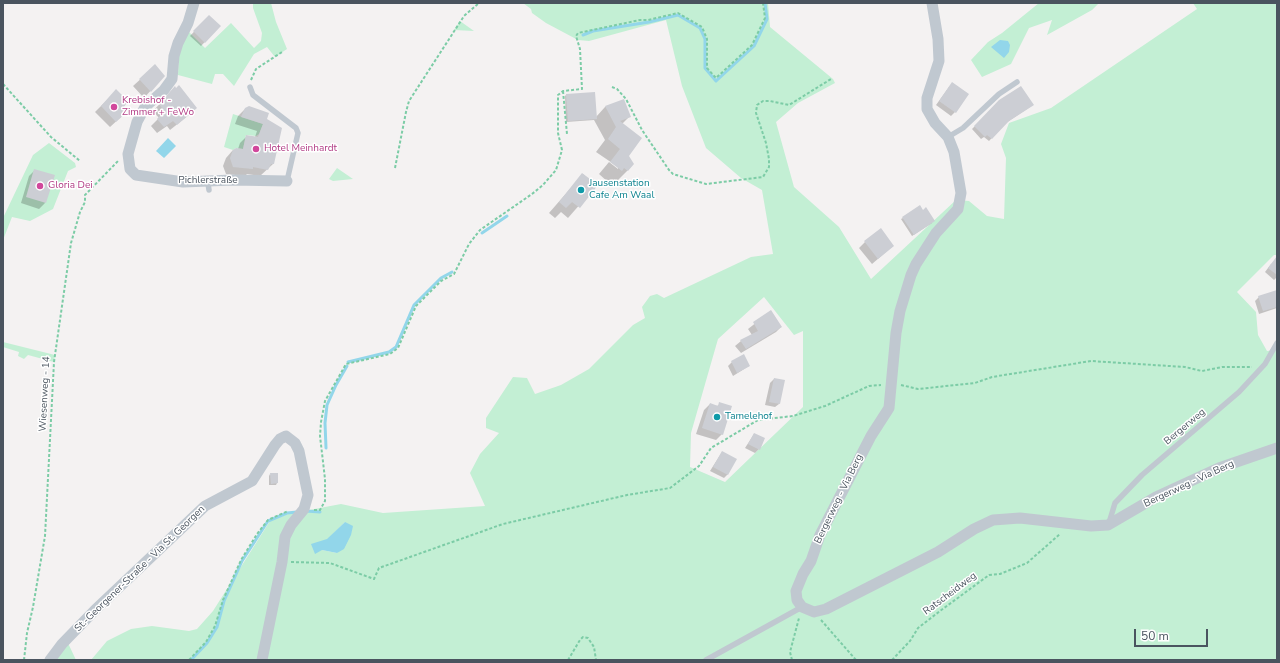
<!DOCTYPE html>
<html>
<head>
<meta charset="utf-8">
<style>
	body { margin:0 }
	#map { position:relative; width:1280px; height:663px; overflow:hidden; background:#f4f2f2; font-family:"Nunito Sans",sans-serif }
	canvas { display:block }
	.frame { position:absolute; inset:0; border:4px solid #4a545f; pointer-events:none }
	.scale { position:absolute; left:1134px; top:629px; width:74px; height:18px; box-sizing:border-box; border:2px solid #4a545f; border-top:0; padding-left:5px; font-size:12px; line-height:14px; white-space:nowrap; color:#4a545f; -webkit-text-stroke:3px #fff; paint-order:stroke }
</style>
</head>
<body>
<div id="map">
<canvas width="1280" height="663"></canvas>
<div class="frame"></div>
<div class="scale">50 m</div>
</div>
<script>
const ctx = document.querySelector('canvas').getContext('2d');
ctx.lineJoin = 'round';
function paint(path, color) {
  ctx.fillStyle = color;
  ctx.fill(path, 'evenodd');
}
function shape(rows) {
  const path = new Path2D();
  for (const r of rows) {
    path.moveTo(r[0], r[1]);
    for (let i = 2; i < r.length; i += 2) path.lineTo(r[i], r[i + 1]);
  }
  return path;
}
function strokePath(path, color, width, dash) {
  ctx.strokeStyle = color;
  ctx.lineWidth = width;
  ctx.lineCap = dash ? 'butt' : 'round';
  ctx.setLineDash(dash || []);
  ctx.stroke(path);
}
function drawText(font, color, halo, rows, align = 'center') {
  ctx.font = font + ' "Nunito Sans",sans-serif';
  ctx.lineWidth = 3;
  ctx.setLineDash([]);
  ctx.textBaseline = 'middle';
  ctx.strokeStyle = halo;
  ctx.fillStyle = color;
  for (const [text, x, y, turn = 0] of rows) {
    ctx.save();
    ctx.translate(x, y);
    ctx.rotate((+turn || 0) * Math.PI / 180);
    ctx.textAlign = isNaN(turn) ? turn : align;
    if (halo) ctx.strokeText(text, 0, 0);
    ctx.fillText(text, 0, 0);
    ctx.restore();
  }
}
paint(shape([
	[253,3,271,3,276,22,287,49,275,57,267,47,254,54,234,86,223,74,215,74,212,84,178,75,179,53,188,31,205,48,231,23,254,48,261,41,262,33,253,8],
	[523,3,768,3,770,27,833,79,835,83,798,103,776,122,794,187,839,227,871,279,956,200,969,201,987,216,1004,219,1006,158,1001,144,1009,123,1051,108,1197,9,1193,3,1277,3,1277,255,1274,255,1237,292,1256,312,1258,335,1267,351,1277,350,1277,660,91,660,107,641,131,629,152,626,189,631,197,629,213,611,270,521,288,514,341,504,383,513,485,506,470,473,480,454,499,433,486,428,486,418,513,377,527,378,535,394,561,385,589,369,633,325,645,318,642,307,650,296,657,294,664,298,751,257,773,254,762,190,741,178,706,148,682,86,666,20,589,41,578,40,546,23,532,13,531,9],
	[764,297,794,335,803,331,803,407,725,482,690,467,691,433,718,339],
	[345,522,337,553,322,550,327,540],
	[1039,3,1099,3,1092,10,1047,35,1052,20,1029,28,1011,64,982,77,971,60,988,42,1002,33],
	[460,21,474,31,454,30],
	[233,114,263,124,259,134,256,136,246,135,243,149,236,148,233,150,224,147],
	[49,143,75,163,76,167,68,171,53,209,30,221,12,217,3,240,3,218,33,155],
	[337,168,353,179,333,181,329,179],
	[3,342,55,355,54,362,28,355,24,359,18,356,19,352,3,347],
	[67,641,76,660,54,660]
]), '#c3efd4');
paint(shape([
	[1000,40,1008,41,1010,45,1009,52,1004,58,991,47],
	[168,138,176,146,164,158,156,151],
	[345,522,353,526,351,535,344,549,337,553,322,550,315,554,311,544,327,539]
]), '#92d6ea');
paint(shape([
	[209,16,220,26,201,46,190,36],
	[155,66,164,76,144,98,133,86],
	[949,87,955,112,951,116,936,105],
	[116,91,123,107,121,117,110,127,95,112],
	[169,94,190,114,170,130,167,126,157,133,151,126,159,118,153,111],
	[566,95,596,117,605,107,623,100,630,116,622,124,628,156,628,170,616,182,612,179,609,183,599,174,609,162,618,169,618,167,596,152,605,140,594,120,566,122,565,96],
	[1000,101,1033,105,1006,123,989,141,984,137,981,139,972,129],
	[245,109,266,120,273,164,260,176,247,174,245,176,226,174,223,166,226,158,233,150,238,149,240,143,247,136,255,137,257,131,235,124,238,116],
	[35,170,45,203,39,209,21,203,29,176],
	[583,174,596,186,568,218,561,212,555,218,549,213],
	[903,218,932,223,912,236,901,219],
	[865,242,893,246,872,264,859,248],
	[1277,262,1277,277,1274,280,1265,272,1271,264],
	[1259,297,1277,297,1277,308,1259,314,1255,301],
	[771,311,781,327,776,332,741,353,735,346,741,341,752,335,748,329],
	[732,362,749,366,733,376,728,366],
	[774,379,779,404,775,407,765,405,770,383],
	[710,404,717,406,720,404,722,434,716,440,696,434,704,410],
	[754,434,759,449,755,453,745,448],
	[722,452,728,474,724,478,710,471],
	[270,474,277,483,276,485,269,485,269,476]
]), '#0003');
strokePath(shape([
	[583,35,593,31,649,22,678,15,700,28,705,39,705,68,716,81,754,46,767,19,765,3],
	[482,233,507,216],
	[348,362,389,352,396,347,414,305,441,278,452,272],
	[326,448,325,423,327,405,336,385,347,366],
	[306,511,320,512],
	[191,660,207,643,217,627,224,601,242,561,268,521,287,513,297,512]
]), '#92d6ea', 3);
paint(shape([
	[209,15,221,26,205,43,193,31],
	[155,64,165,76,151,92,139,79],
	[952,82,969,94,956,113,939,101],
	[179,85,197,108,177,125,173,121,164,127,157,119,164,111,159,104,175,86,176,88],
	[1021,86,1034,105,1009,121,992,139,987,135,985,137,974,126,999,100],
	[116,89,128,101,124,107,128,111,116,122,101,106],
	[595,92,597,119,568,121,566,94],
	[624,99,631,117,620,121,642,138,629,156,634,164,628,171,624,168,622,171,610,162,620,149,608,139,616,127,605,106],
	[249,106,269,113,267,119,282,128,274,164,271,164,268,170,253,167,253,169,233,167,230,158,233,150,236,148,243,149,246,135,258,137,263,124,241,117,245,108],
	[34,169,55,175,46,203,26,197],
	[582,173,598,185,580,208,572,202,566,208,559,202],
	[920,205,923,210,926,207,935,221,914,235,902,217],
	[881,228,894,246,878,259,864,241],
	[1277,256,1277,275,1268,268],
	[1277,290,1277,307,1263,311,1258,296],
	[771,310,782,327,746,349,740,340,758,331,753,322],
	[744,354,750,366,737,373,731,361],
	[774,378,785,380,780,404,769,402],
	[719,402,732,406,723,435,702,428,710,403,718,406],
	[754,433,765,438,760,450,748,444],
	[722,451,737,459,728,475,713,467],
	[270,473,278,473,278,483,271,484]
]), '#ccced4');
strokePath(shape([
	[251,80,256,69,282,52],
	[3,84,51,137,80,161],
	[612,87,617,89,626,99,642,130,669,170,673,174,706,184,763,177,769,167,769,159,766,143,756,113,757,105,763,101,770,101,789,105,831,79],
	[563,91,567,134],
	[395,168,406,112,409,101,464,16,479,3],
	[901,385,918,389,975,383,992,377,1091,361,1185,367,1202,371,1222,367,1252,367],
	[314,510,320,510,325,501,325,479,320,436,321,422,325,401,346,364,390,354,398,348,416,306,441,281,454,274,469,244,480,230,532,194,543,185,556,170,562,150,558,133,558,95,563,91,582,89,580,49,576,36,578,33,640,20,648,20,678,13,702,27,707,39,707,68,716,78,752,45,765,18,763,3],
	[291,562,330,563,374,579,379,568,503,524,627,495,670,488,699,466,711,448,758,420,793,416,825,406,869,386,881,385],
	[821,620,856,660],
	[24,660,27,633,33,607,45,536,54,362,71,243,80,212,85,202,85,195,118,161],
	[189,660,206,642,215,626,223,600,241,560,257,534,268,520,288,511],
	[568,660,580,640,583,637,588,638,594,647,596,660],
	[792,660,790,652,799,618],
	[892,660,910,641,918,628,940,611,989,575,1000,574,1027,563,1060,534]
]), '#7ccca6', 2, [3, 2]);
strokePath(shape([
	[250,87,253,95,296,128,298,133,287,181],
	[948,137,963,128,999,94,1017,82],
	[208,183,209,190],
	[1109,523,1115,503,1142,475,1239,392,1265,364,1277,343],
	[706,660,802,607]
]), '#c0c8d0', 5.5);
strokePath(shape([
	[194,3,188,23,178,43,174,56,172,79,164,90,145,107,137,122,128,154,130,169,136,175,183,182,233,180,287,181],
	[932,3,938,39,939,61,927,98,927,109,935,123,948,137,954,152,961,193,958,209,936,233,916,264,911,275,900,311,896,333,889,408,871,436,820,535,811,561,803,574,796,591,797,600,802,607,814,612,826,609,938,552,974,529,993,520,1020,518,1091,526,1108,525,1156,497,1219,468,1277,448],
	[50,660,62,644,95,610,205,506,252,481,275,445,280,439,286,436,295,443,299,451,308,495,304,509,291,525,285,537,282,562,262,660]
]), '#c0c8d0', 11);
for (const [x, y, r, color] of [
	[114,107,4,"#d1479c"],
	[256,149,4,"#d1479c"],
	[40,186,4,"#d1479c"],
	[581,190,4,"#0f9aa8"],
	[717,417,4,"#0f9aa8"]
]) {
  const dot = new Path2D();
  dot.arc(x, y, r, 0, 2 * Math.PI);
  ctx.fillStyle = color;
  ctx.fill(dot);
  strokePath(dot, '#fff', 1.5);
}
drawText('10px', '#b23c85', '#fff', [
	["Krebishof -",122,101],
	["Zimmer + FeWo",122,113],
	["Hotel Meinhardt",264,149],
	["Gloria Dei",48,186]
], 'left');
drawText('10px', '#4a545f', '#fff', [
	["Pichlerstraße",208,181],
	["Wiesenweg - 14",45,394,-87],
	["Bergerweg",1185,427,-40],
	["Bergerweg - Via Berg",1189,484,-25],
	["Bergerweg - Via Berg",839,499,-64],
	["St.-Georgener-Straße - Via St. Georgen",140,569,-44],
	["Ratscheidweg",950,594,-37]
]);
drawText('10px', '#0d838f', '#fff', [
	["Jausenstation",589,184],
	["Cafe Am Waal",589,196],
	["Tamelehof",725,417]
], 'left');
</script>
</body>
</html>
